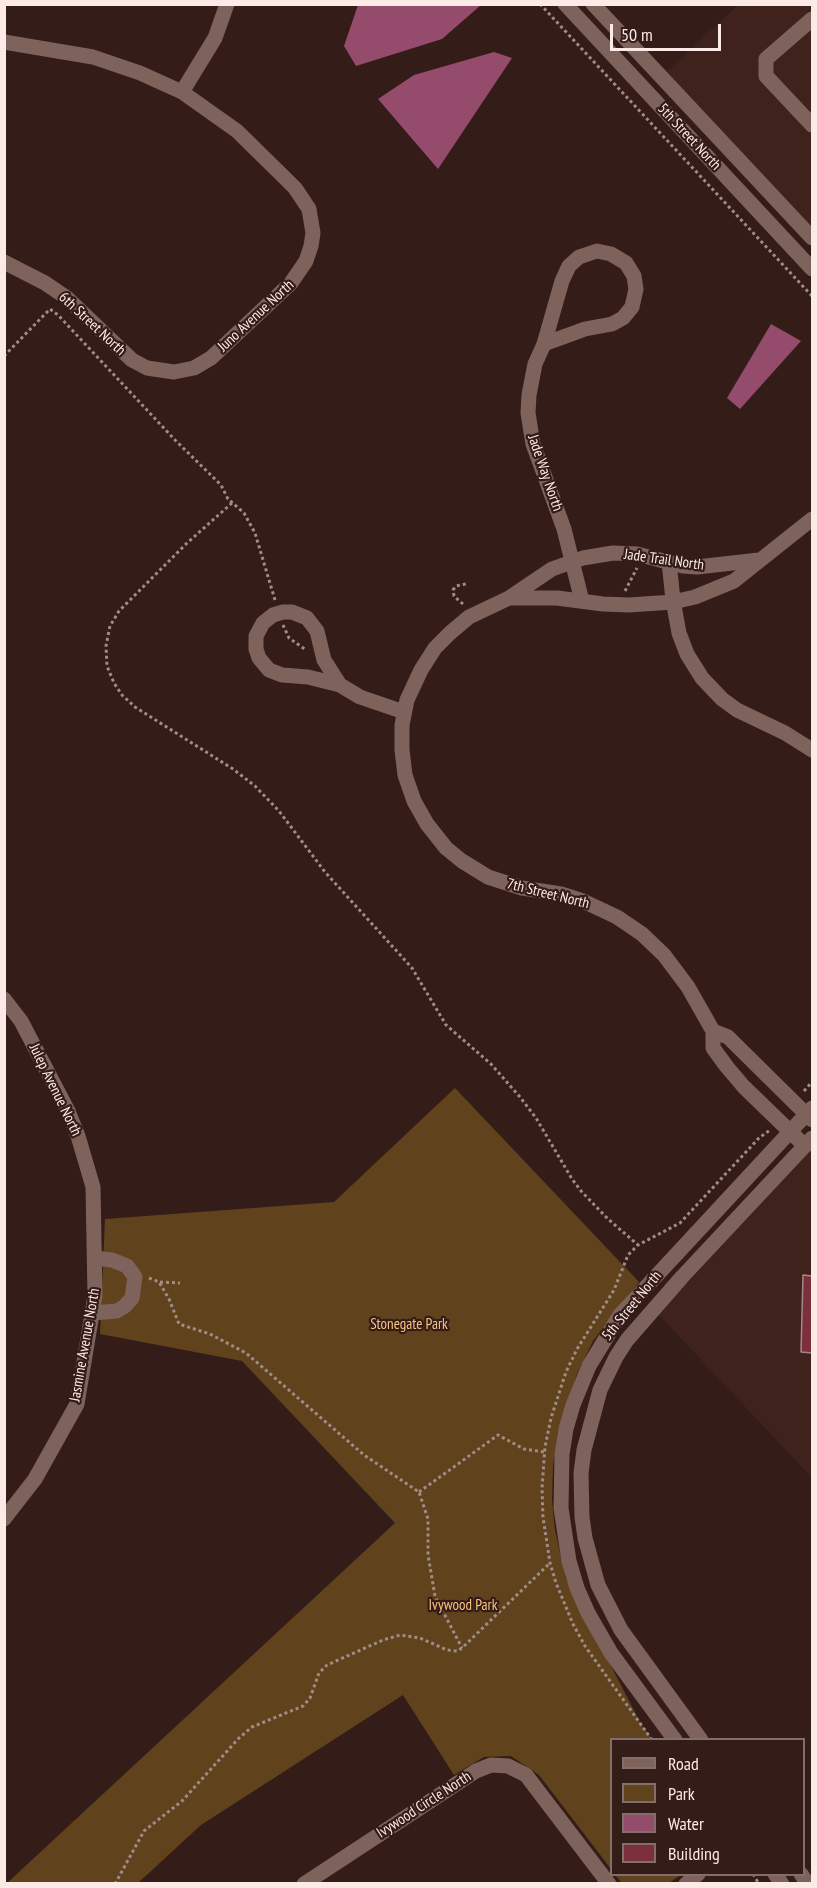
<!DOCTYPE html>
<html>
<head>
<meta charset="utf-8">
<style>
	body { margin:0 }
	#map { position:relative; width:817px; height:1888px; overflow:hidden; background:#341c18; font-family:"PT Sans Narrow",sans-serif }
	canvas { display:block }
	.frame { position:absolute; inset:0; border:6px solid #fbeae6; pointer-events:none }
	.legend { position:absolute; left:610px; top:1738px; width:195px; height:138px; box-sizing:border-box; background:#341c18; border:2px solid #846e6a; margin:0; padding:8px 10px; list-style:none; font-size:18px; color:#fbeae6 }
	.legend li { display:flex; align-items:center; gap:12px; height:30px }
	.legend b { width:30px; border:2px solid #846e6a }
	.scale { position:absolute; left:610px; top:24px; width:111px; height:27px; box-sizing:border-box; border:3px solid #fbeae6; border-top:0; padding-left:8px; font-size:18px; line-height:21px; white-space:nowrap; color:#fbeae6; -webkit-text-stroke:4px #341c18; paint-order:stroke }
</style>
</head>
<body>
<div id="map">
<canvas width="817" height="1888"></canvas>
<div class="frame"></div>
<ul class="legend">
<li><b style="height:8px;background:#7e625c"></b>Road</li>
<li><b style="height:16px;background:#60431d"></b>Park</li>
<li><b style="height:16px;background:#954c6c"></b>Water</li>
<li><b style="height:16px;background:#7c303c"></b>Building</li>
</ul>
<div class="scale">50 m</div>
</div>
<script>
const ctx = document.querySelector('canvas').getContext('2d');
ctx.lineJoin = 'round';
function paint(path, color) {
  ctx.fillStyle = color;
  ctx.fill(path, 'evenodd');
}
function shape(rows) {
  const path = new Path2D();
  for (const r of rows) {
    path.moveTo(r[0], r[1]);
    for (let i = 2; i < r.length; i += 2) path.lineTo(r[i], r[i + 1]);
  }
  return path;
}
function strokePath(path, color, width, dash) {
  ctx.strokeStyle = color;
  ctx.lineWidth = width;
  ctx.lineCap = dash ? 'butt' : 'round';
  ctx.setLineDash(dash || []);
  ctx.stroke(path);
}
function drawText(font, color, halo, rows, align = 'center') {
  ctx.font = font + ' "PT Sans Narrow",sans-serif';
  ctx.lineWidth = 4.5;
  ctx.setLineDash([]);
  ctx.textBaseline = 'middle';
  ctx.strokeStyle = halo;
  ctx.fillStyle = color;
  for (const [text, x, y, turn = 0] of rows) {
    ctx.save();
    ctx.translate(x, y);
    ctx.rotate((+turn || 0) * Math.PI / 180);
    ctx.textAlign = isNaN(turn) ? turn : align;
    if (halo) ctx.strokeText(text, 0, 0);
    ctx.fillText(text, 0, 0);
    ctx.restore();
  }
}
paint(shape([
	[738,5,812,5,812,227,666,72],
	[812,1149,812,1478,658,1314]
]), '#40221c');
paint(shape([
	[455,1088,639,1282,593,1341,577,1374,558,1431,553,1466,552,1500,555,1530,566,1579,641,1724,652,1739,612,1740,611,1869,539,1775,511,1756,484,1757,454,1775,403,1695,201,1825,138,1883,6,1884,395,1523,242,1361,100,1334,105,1219,334,1202],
	[615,1875,681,1875,667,1884,622,1883]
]), '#60431d');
paint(shape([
	[358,5,358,4,481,5,442,39,356,66,344,46],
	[494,52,512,58,438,169,378,99,414,75],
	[771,324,801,341,740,409,727,398]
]), '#954c6c');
const building = shape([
	[803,1275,812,1276,812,1353,801,1352,803,1275]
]);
paint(building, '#7c303c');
strokePath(building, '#a58689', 1.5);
strokePath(shape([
	[540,4,812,296],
	[4,356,50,309,58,315,175,440,221,485,228,499,244,513,255,533,275,600],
	[232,503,185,545,119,611,110,626,106,646,107,666,114,683,122,695,135,707,233,769,255,786,279,811,325,872,412,968,446,1025,491,1064,520,1097,536,1118,572,1179,581,1191,608,1219,638,1245],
	[625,591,637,568],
	[463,604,454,596,453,590,456,586,466,584],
	[283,625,289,638,306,650],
	[804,1091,812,1082],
	[149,1278,159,1282,169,1299,179,1324,210,1334,246,1353,364,1455,419,1492,428,1519,428,1555,435,1596,462,1648],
	[160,1282,180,1283],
	[419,1492,498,1435,524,1449,544,1452],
	[652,1740,585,1646,573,1624,556,1583,550,1563,543,1517,542,1488,545,1447,551,1418,566,1372,577,1349,614,1290,628,1255,638,1245,680,1223,759,1138,770,1130],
	[753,1874,759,1884],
	[115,1884,144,1831,182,1801,239,1738,252,1727,303,1706,310,1698,319,1673,327,1665,383,1640,400,1635,420,1638,447,1650,457,1651,462,1648,550,1563]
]), '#a08c88', 3, [3, 3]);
strokePath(shape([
	[565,4,812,269],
	[593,4,812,238],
	[812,19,766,59,766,76,812,125],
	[4,42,93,57,140,73,182,92,237,131,295,188,309,209,313,233,311,246,306,261,291,283,211,358,194,368,174,372,147,368,132,360,67,298,45,283,4,262],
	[182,92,215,38,227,4],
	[544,344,585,329,612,324,623,318,632,307,636,289,634,276,626,263,611,254,597,251,579,257,569,266,562,281,544,344,535,364,529,395,528,413,533,444,564,529,582,601],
	[759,560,697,567,683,566,637,554,613,553,583,558,552,569,509,598,469,617,450,633,435,648,421,670,407,700,402,725,402,750,405,775,414,801,427,824,446,848,462,861,488,877,522,888,561,894,583,901,617,917,642,934,664,955,688,987,713,1031,713,1048,727,1067,744,1087,805,1146],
	[669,562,673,600,679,633,687,654,702,678,722,699,737,710,785,733,812,750],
	[509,598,557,598,603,604,629,605,673,602,695,597,734,581,812,519],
	[340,685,308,677,282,675,269,670,259,658,256,649,256,636,263,623,273,615,283,612,292,612,307,618,317,631,324,660,340,685,360,697,404,712],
	[4,999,21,1021,68,1111,78,1136,93,1187,95,1296,77,1404,35,1479,4,1519],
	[713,1031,728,1037,812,1120],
	[93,1313,117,1311,125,1306,132,1298,135,1277,127,1266,112,1260,95,1258],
	[675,1740,611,1653,588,1613,577,1588,569,1561,561,1508,562,1454,566,1429,573,1405,589,1366,620,1315,812,1108],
	[701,1740,621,1630,598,1585,585,1538,582,1517,581,1473,584,1450,600,1390,616,1357,627,1340,682,1277,812,1138],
	[775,1874,782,1884],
	[801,1874,808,1884],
	[304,1884,476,1771,491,1765,508,1766,526,1775,609,1884],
	[686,1884,698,1874]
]), '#7e625c', 15);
drawText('15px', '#fbeae6', '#341c18', [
	["5th Street North",689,137,47],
	["Juno Avenue North",256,316,-43],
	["6th Street North",92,324,43],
	["Jade Way North",545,473,71],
	["Jade Trail North",664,560,8],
	["7th Street North",548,894,14],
	["Julep Avenue North",55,1090,64],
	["5th Street North",632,1306,-51],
	["Jasmine Avenue North",85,1345,-80],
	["Ivywood Circle North",424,1805,-33]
]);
drawText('15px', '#fcc47e', '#341c18', [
	["Stonegate Park",409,1325],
	["Ivywood Park",463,1606]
]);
</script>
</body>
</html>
